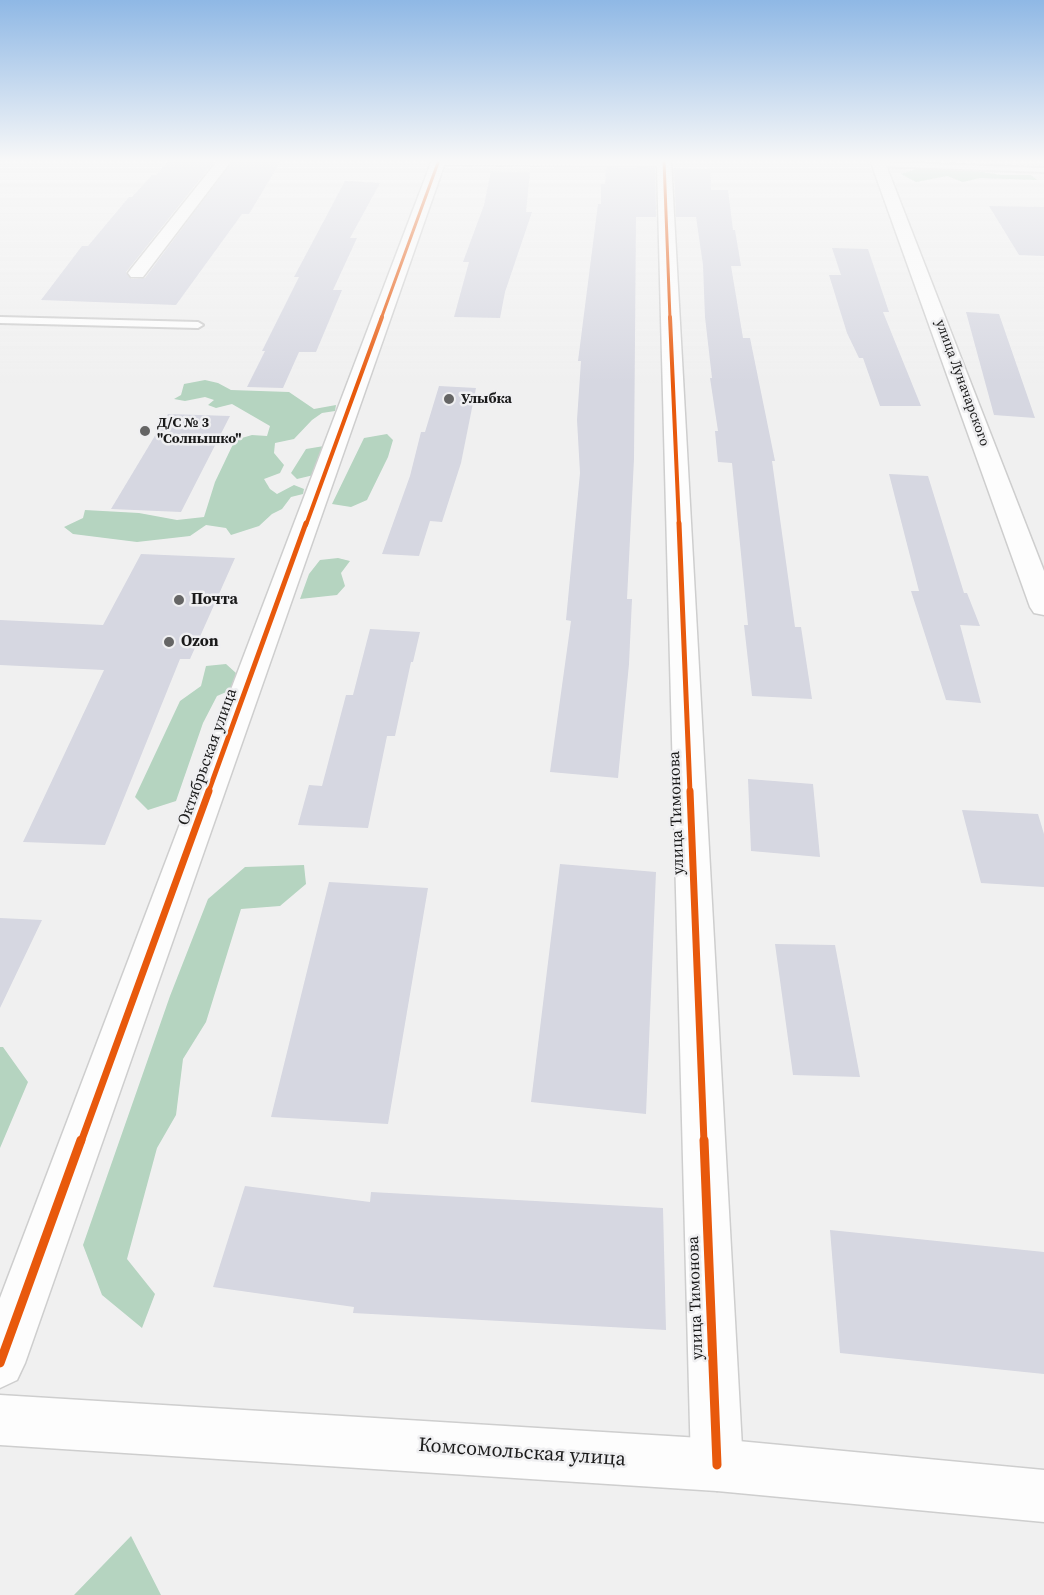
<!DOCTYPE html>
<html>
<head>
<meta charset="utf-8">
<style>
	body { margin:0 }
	canvas { display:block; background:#f0f0f0 }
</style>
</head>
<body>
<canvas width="1044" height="1595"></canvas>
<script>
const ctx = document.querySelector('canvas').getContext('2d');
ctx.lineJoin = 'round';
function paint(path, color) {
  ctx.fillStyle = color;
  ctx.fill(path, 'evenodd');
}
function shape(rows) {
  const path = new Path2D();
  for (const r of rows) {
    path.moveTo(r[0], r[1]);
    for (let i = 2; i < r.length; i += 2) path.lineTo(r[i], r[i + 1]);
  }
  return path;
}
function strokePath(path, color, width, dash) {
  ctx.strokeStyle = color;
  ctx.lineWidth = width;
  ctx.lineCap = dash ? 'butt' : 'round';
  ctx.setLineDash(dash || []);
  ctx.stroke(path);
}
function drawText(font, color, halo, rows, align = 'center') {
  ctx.font = font + ' "Source Serif 4",serif';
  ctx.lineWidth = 5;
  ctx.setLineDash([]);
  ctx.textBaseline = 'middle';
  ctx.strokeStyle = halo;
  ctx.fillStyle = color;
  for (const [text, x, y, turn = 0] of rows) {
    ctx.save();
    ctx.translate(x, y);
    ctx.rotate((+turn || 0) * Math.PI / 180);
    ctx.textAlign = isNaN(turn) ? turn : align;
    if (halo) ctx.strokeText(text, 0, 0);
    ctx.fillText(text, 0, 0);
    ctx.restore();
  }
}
paint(shape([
	[919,168,959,168,1001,175,1031,175,1037,180,980,178,963,182,947,176,916,182,901,174],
	[205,380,218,383,231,390,289,392,314,409,336,405,335,411,322,413,312,420,294,439,275,443,274,453,284,465,280,473,264,479,270,489,277,494,294,485,304,489,303,494,291,497,282,509,272,514,259,526,231,535,226,528,206,525,190,536,137,542,73,534,64,527,83,518,85,510,139,513,177,520,204,517,215,482,235,440,252,435,267,436,270,426,232,404,216,408,208,405,214,400,205,397,185,401,174,399,181,395,184,384],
	[387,434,393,440,388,457,367,500,351,507,332,504,364,438],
	[324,446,318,474,297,479,291,473,306,449],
	[338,558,350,561,341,573,345,586,337,595,300,599,309,574,320,560],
	[226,664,236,673,231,690,217,696,203,723,176,801,148,810,135,797,180,701,201,686,206,666],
	[304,865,306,884,280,906,241,909,206,1022,183,1059,176,1115,157,1148,127,1259,155,1294,142,1328,102,1295,83,1245,170,996,208,899,245,867],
	[0,1047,3,1047,28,1082,0,1148],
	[131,1536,161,1595,74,1595]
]), '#b5d4c0');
paint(shape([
	[170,159,216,159,126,272,131,279,145,278,234,159,282,159,249,214,242,214,176,305,41,300,82,246,88,246,129,197,132,197,152,175,156,175],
	[606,168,655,168,656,217,636,217,634,459,627,599,632,599,629,664,618,778,550,772,571,621,566,620,580,473,577,420,581,361,578,361,598,204,601,204,601,184,605,184],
	[674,168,710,169,711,190,728,190,733,230,735,230,741,266,731,266,743,338,750,338,775,461,772,461,795,627,801,627,812,699,752,696,744,625,748,625,732,463,718,462,715,431,718,431,710,378,712,378,705,317,703,265,696,217,676,217],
	[491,171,530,172,526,212,532,212,505,292,500,318,454,317,469,262,463,262,484,205],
	[345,181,380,183,350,238,357,238,333,290,342,290,316,352,299,352,283,388,247,387,265,351,262,351,299,277,294,277],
	[989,206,1044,207,1044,256,1019,255],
	[832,248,868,249,889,312,883,312,921,406,880,406,863,358,859,358,847,333,829,275,841,275],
	[966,312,999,314,1035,418,994,415],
	[439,386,476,388,461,463,442,522,430,521,419,556,382,554,410,476,421,432,425,432],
	[168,414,230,416,181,512,111,509],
	[889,474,928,476,964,593,967,593,980,626,960,625,981,703,946,700,911,591,919,591],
	[141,554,235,558,190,659,180,659,105,845,23,842,104,670,0,665,0,620,103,625],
	[370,629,420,632,413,662,411,662,395,736,387,736,368,828,298,825,309,785,322,786,346,695,353,695],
	[748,779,813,784,820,857,751,851],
	[962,810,1038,814,1044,834,1044,887,981,883],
	[560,864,656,872,646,1114,531,1102],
	[329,882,428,888,388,1124,271,1117],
	[0,918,42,920,0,1008],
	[775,944,835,945,860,1077,793,1075],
	[245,1186,370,1202,371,1192,663,1208,666,1330,353,1313,354,1307,213,1287],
	[830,1230,1044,1252,1044,1374,840,1353]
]), '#d6d7e1');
const service = shape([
	[878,162,1044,168,1044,172,875,166,874,164,878,162],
	[0,317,198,322,203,325,198,328,0,323,0,317]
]);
const minor = shape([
	[218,160,232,160,143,277,131,277,128,273,131,269,218,160],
	[433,160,671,160,743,1465,735,1483,717,1491,699,1483,691,1465,657,166,439,165,434,164,433,160],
	[870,160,884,160,1044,571,1044,615,1034,613,1030,607,870,160]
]);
const tertiary = shape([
	[432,160,446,160,25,1363,17,1380,0,1388,0,1298,432,160],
	[0,1395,717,1439,1044,1470,1044,1522,717,1491,0,1445,0,1395]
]);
strokePath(service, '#cecece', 4);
strokePath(minor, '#cecece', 3);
strokePath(tertiary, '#cecece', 3);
paint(service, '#fdfdfd');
paint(minor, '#fdfdfd');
paint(tertiary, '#fdfdfd');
strokePath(shape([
	[664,160,670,319],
	[381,319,439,160]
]), '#e8590c', 3);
strokePath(shape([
	[670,317,679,525],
	[306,525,382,317]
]), '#e8590c', 4);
strokePath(shape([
	[679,523,690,793],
	[208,793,306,523]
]), '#e8590c', 5);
strokePath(shape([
	[690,791,704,1142],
	[81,1142,209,791]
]), '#e8590c', 7);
strokePath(shape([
	[704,1140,717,1465],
	[0,1363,81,1140]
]), '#e8590c', 9);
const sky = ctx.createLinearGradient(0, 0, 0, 383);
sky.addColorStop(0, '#8fb8e5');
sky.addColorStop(0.42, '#f8f8f8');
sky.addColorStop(1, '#f8f8f800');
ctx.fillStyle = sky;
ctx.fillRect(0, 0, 1044, 383);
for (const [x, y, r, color] of [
	[449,399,6,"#656565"],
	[145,431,6,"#656565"],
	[179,600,6,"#656565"],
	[169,642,6,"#656565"]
]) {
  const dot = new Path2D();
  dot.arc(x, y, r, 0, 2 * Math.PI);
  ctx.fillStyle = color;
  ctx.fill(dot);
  strokePath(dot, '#efeff1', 2);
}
drawText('14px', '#1a1a1a', '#efeff1', [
	["улица Луначарского",962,383,70]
]);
drawText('bold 14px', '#1a1a1a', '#efeff1', [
	["Улыбка",461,399],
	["Д/С № 3",157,423],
	["\"Солнышко\"",157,439]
], 'left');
drawText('bold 16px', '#1a1a1a', '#efeff1', [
	["Почта",191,600],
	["Ozon",181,642]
], 'left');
drawText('16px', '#1a1a1a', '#efeff1', [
	["Октябрьская улица",208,757,-70],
	["улица Тимонова",677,813,-92],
	["улица Тимонова",696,1298,-92]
]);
drawText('20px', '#1a1a1a', '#efeff1', [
	["Комсомольская улица",522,1453,4]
]);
</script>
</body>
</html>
